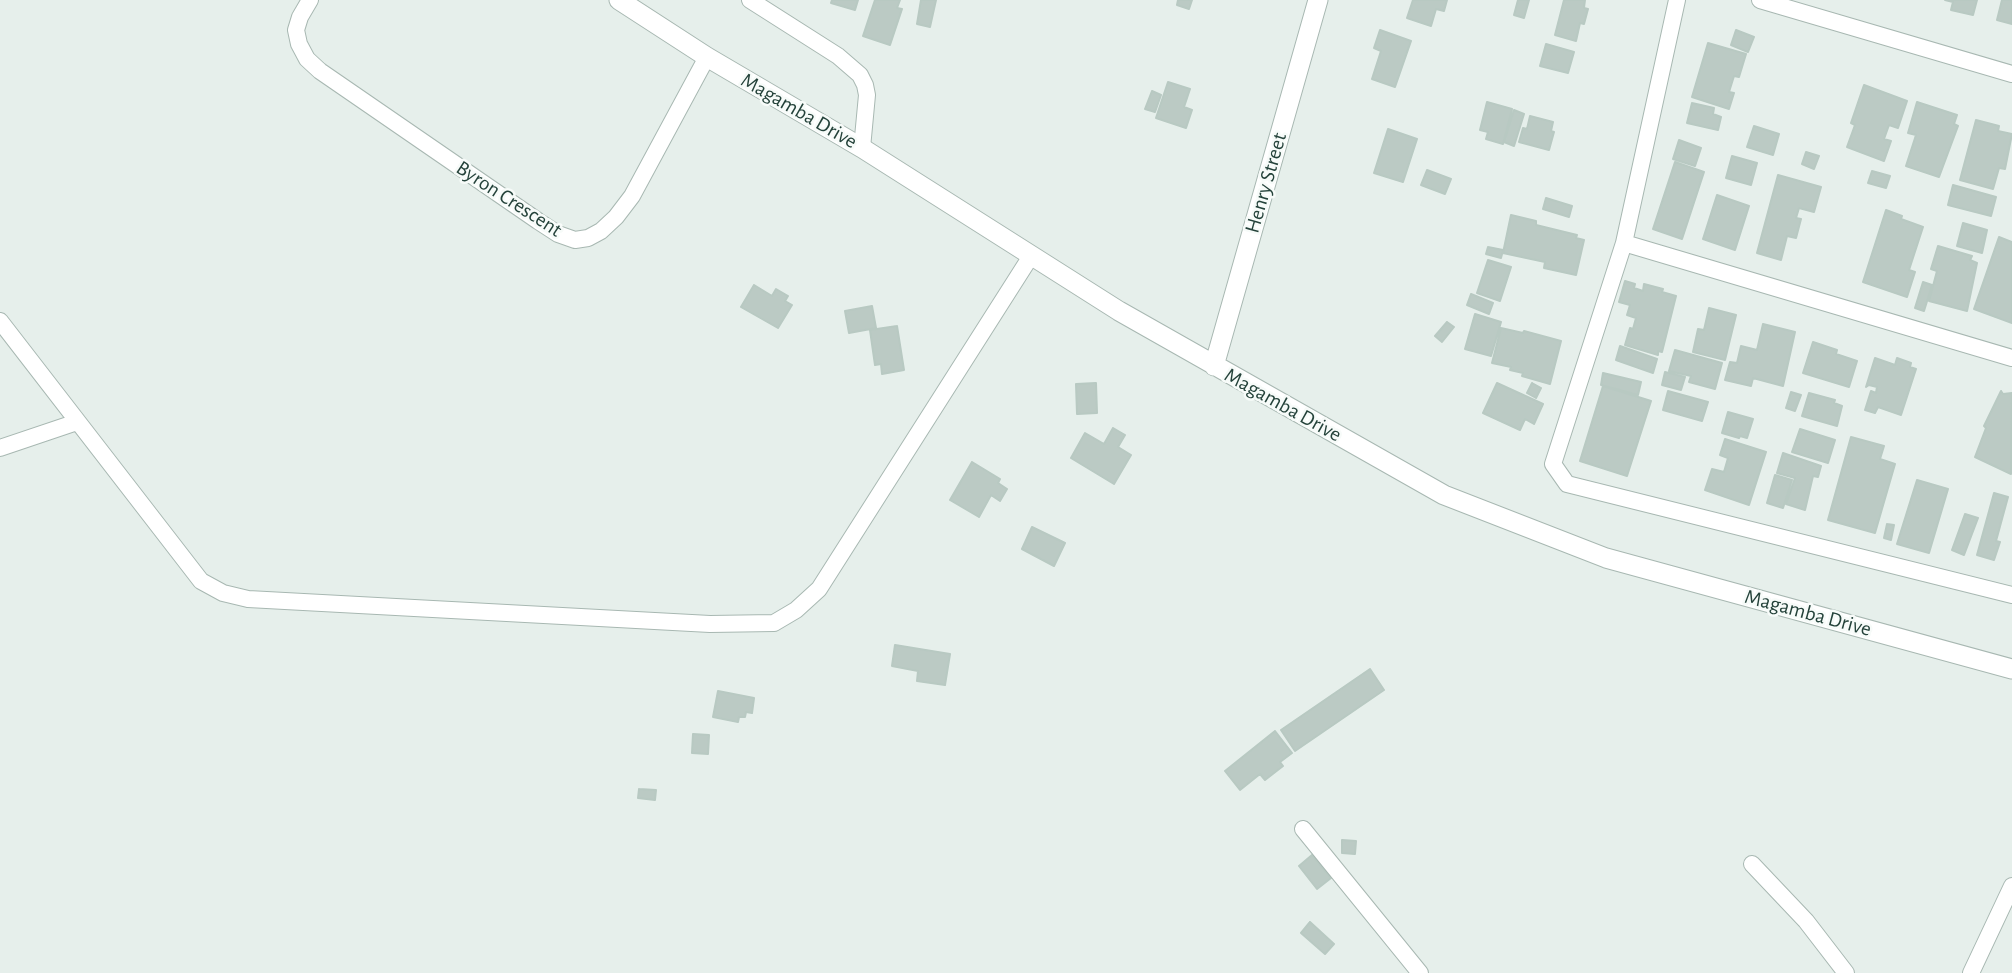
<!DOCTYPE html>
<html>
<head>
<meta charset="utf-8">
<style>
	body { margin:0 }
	canvas { display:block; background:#e6efeb }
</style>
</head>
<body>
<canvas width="2012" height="973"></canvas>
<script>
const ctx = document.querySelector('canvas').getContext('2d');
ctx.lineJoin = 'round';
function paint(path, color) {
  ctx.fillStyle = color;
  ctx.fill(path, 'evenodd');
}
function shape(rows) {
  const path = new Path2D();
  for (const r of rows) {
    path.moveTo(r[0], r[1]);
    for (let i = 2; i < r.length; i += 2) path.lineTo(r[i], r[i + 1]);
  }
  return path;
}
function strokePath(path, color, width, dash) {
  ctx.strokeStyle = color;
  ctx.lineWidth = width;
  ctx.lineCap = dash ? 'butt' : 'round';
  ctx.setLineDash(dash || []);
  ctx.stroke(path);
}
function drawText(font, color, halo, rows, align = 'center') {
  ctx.font = font + ' "Alegreya Sans",sans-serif';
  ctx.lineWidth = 5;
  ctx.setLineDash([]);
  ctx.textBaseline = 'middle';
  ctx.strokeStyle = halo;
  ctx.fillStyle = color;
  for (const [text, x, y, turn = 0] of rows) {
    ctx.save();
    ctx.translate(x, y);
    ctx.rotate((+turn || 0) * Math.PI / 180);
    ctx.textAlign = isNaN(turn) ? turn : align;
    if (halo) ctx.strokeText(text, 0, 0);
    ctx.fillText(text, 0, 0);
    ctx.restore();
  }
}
const building = shape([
	[832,0,858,0,855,10,831,3,832,0],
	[875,0,900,0,897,8,902,9,890,45,863,36,875,0],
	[921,0,936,0,930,27,917,24,921,0],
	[1178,0,1192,0,1189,9,1177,5,1178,0],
	[1413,0,1447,0,1444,11,1436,9,1431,26,1407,18,1413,0],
	[1518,0,1529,0,1524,18,1514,15,1518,0],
	[1564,0,1585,0,1584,8,1588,9,1584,24,1580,23,1576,41,1555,35,1564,0],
	[1945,0,1977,0,1973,15,1951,10,1953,2,1945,0],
	[2002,0,2012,0,2012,24,1997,20,2002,0],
	[1380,30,1411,41,1395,87,1372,79,1381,51,1374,48,1380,30],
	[1736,30,1754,37,1748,52,1731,45,1736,30],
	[1708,43,1746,54,1739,77,1734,76,1729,92,1734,93,1729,109,1692,97,1708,43],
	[1546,44,1574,52,1568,73,1540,66,1546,44],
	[1168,82,1190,89,1184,107,1192,110,1186,128,1156,118,1168,82],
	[1864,85,1907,101,1898,128,1889,125,1884,139,1891,141,1884,161,1847,147,1855,125,1851,123,1864,85],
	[1152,91,1161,95,1155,112,1145,109,1152,91],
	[1487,102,1512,109,1503,144,1486,139,1488,132,1480,130,1487,102],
	[1917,102,1957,115,1954,124,1958,126,1939,177,1906,166,1916,135,1908,133,1917,102],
	[1692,103,1714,108,1713,114,1721,117,1718,130,1687,123,1692,103],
	[1514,110,1524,114,1514,146,1504,142,1514,110],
	[1530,116,1553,122,1551,131,1554,132,1549,150,1519,142,1523,128,1527,129,1530,116],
	[1976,120,1999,126,1998,131,2012,134,2005,169,1999,168,1993,189,1960,180,1976,120],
	[1754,126,1779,134,1773,155,1747,147,1754,126],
	[1388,129,1417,139,1403,182,1374,173,1388,129],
	[1679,140,1701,148,1695,166,1673,159,1679,140],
	[1806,152,1819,156,1814,169,1802,164,1806,152],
	[1732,156,1757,163,1751,185,1726,178,1732,156],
	[1675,162,1704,172,1682,239,1653,229,1675,162],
	[1427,170,1451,179,1445,194,1421,185,1427,170],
	[1872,171,1890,176,1886,188,1868,183,1872,171],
	[1778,175,1821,187,1814,212,1799,208,1796,218,1801,219,1796,238,1787,236,1781,260,1757,253,1778,175],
	[1953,185,1996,197,1991,216,1948,205,1953,185],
	[1717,195,1749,206,1735,250,1703,239,1717,195],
	[1546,198,1572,206,1569,217,1543,209,1546,198],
	[1886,210,1902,216,1901,219,1923,227,1909,270,1915,272,1907,297,1863,282,1886,210],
	[1511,215,1536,221,1536,225,1577,235,1576,238,1584,240,1576,275,1544,268,1545,262,1503,253,1511,215],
	[1963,223,1987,230,1982,253,1957,246,1963,223],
	[1999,237,2012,242,2012,323,1974,309,1999,237],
	[1938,246,1972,256,1970,260,1977,263,1967,311,1929,301,1937,271,1931,269,1938,246],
	[1488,247,1503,250,1501,258,1486,254,1488,247],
	[1488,260,1511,267,1500,301,1477,293,1488,260],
	[1625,281,1635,284,1634,288,1643,291,1644,284,1663,289,1662,292,1676,296,1662,352,1658,351,1658,355,1625,345,1630,328,1633,329,1636,318,1627,315,1630,305,1619,302,1625,281],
	[1923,282,1932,285,1924,311,1915,308,1923,282],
	[754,285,772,296,776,289,788,296,785,301,792,305,778,328,741,307,754,285],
	[1471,294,1493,303,1489,314,1467,305,1471,294],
	[872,306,876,328,849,333,845,311,872,306],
	[1709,308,1736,315,1725,360,1693,352,1698,329,1704,330,1709,308],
	[1475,314,1501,322,1491,356,1465,349,1475,314],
	[1447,322,1454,327,1442,342,1435,336,1447,322],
	[1763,324,1795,332,1783,386,1753,378,1751,386,1725,380,1730,362,1737,363,1741,346,1757,350,1763,324],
	[897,326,904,370,882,374,881,364,875,365,870,330,897,326],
	[1501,328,1523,333,1524,331,1561,341,1550,384,1522,376,1523,373,1510,370,1511,367,1492,363,1501,328],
	[1813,342,1837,350,1836,354,1857,361,1849,387,1803,373,1813,342],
	[1620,346,1657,359,1653,373,1616,360,1620,346],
	[1675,350,1722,363,1715,389,1689,382,1691,376,1669,371,1675,350],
	[1875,358,1895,365,1897,358,1911,363,1910,367,1916,369,1901,415,1878,407,1875,413,1865,410,1871,391,1876,393,1877,387,1869,385,1866,387,1875,358],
	[1665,372,1685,377,1681,390,1662,385,1665,372],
	[1603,373,1641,382,1638,395,1601,385,1603,373],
	[1096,383,1097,413,1077,414,1076,384,1096,383],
	[1497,383,1543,404,1534,424,1525,419,1520,430,1483,413,1497,383],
	[1532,383,1541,388,1536,398,1527,393,1532,383],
	[1603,386,1651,401,1627,476,1580,461,1603,386],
	[1668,391,1708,402,1702,421,1663,410,1668,391],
	[2001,391,2003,394,2012,393,2011,474,1975,457,1986,428,1984,426,2001,391],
	[1791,392,1801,395,1795,411,1786,408,1791,392],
	[1809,393,1835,400,1834,403,1842,406,1837,426,1802,416,1809,393],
	[1728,412,1753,419,1747,438,1740,436,1739,438,1722,433,1728,412],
	[1113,428,1125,435,1118,447,1131,455,1114,484,1071,458,1085,433,1104,444,1113,428],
	[1800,429,1835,440,1828,463,1792,452,1800,429],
	[1851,437,1884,446,1880,459,1895,464,1875,533,1828,520,1851,437],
	[1725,439,1766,452,1749,505,1705,490,1712,469,1724,472,1728,458,1720,455,1725,439],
	[1783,453,1821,466,1818,477,1813,476,1805,510,1786,504,1795,478,1777,473,1783,453],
	[972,462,1000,479,998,483,1007,489,1000,501,991,495,979,517,950,500,972,462],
	[1775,475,1792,480,1783,508,1767,503,1775,475],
	[1917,480,1948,489,1929,553,1897,544,1917,480],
	[1994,493,2008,497,1996,541,2000,542,1994,560,1977,555,1994,493],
	[1965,514,1978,518,1964,555,1952,550,1965,514],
	[1887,524,1894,525,1891,540,1884,538,1887,524],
	[1032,527,1065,543,1054,566,1022,549,1032,527],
	[895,645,950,654,945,685,917,681,918,671,892,666,895,645],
	[1370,669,1384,690,1295,751,1281,730,1370,669],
	[718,691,754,698,752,713,746,712,745,717,739,717,738,722,713,717,718,691],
	[1275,731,1292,753,1280,762,1283,766,1265,780,1260,774,1240,790,1225,771,1275,731],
	[693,734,709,735,708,754,692,753,693,734],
	[639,789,656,790,655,800,638,798,639,789],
	[1342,840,1356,841,1355,854,1342,853,1342,840],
	[1312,855,1331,878,1317,889,1299,866,1312,855],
	[1310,922,1334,944,1325,954,1301,933,1310,922]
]);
paint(building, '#bbcac4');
strokePath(building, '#b8c9c2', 2);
const minor = shape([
	[310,0,300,17,296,30,299,44,307,59,320,71,538,221,558,234,575,240,588,238,601,231,616,217,632,196,707,57],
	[750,0,838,56,860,75,865,85,867,95,862,148],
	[1677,0,1624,243,1553,464,1567,484,2012,595],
	[1760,0,2012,74],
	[1624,243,2012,358],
	[0,321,201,581,223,593,248,599,710,624,774,623,796,610,819,589,1031,256],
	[0,448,77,422],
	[1303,829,1420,973],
	[1752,864,1806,921,1846,973],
	[1971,973,2012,886]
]);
const tertiary = shape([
	[619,0,707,57,862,148,1119,311,1444,495,1606,558,2012,669],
	[1214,366,1318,0]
]);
strokePath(minor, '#a8b8b2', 18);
strokePath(tertiary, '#a8b8b2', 21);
strokePath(minor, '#fff', 16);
strokePath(tertiary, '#fff', 19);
drawText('21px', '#24423a', '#f7fbf9', [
	["Magamba Drive",799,111,30],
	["Henry Street",1266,183,-74],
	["Byron Crescent",509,199,33],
	["Magamba Drive",1283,405,29],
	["Magamba Drive",1808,613,15]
]);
</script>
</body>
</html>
